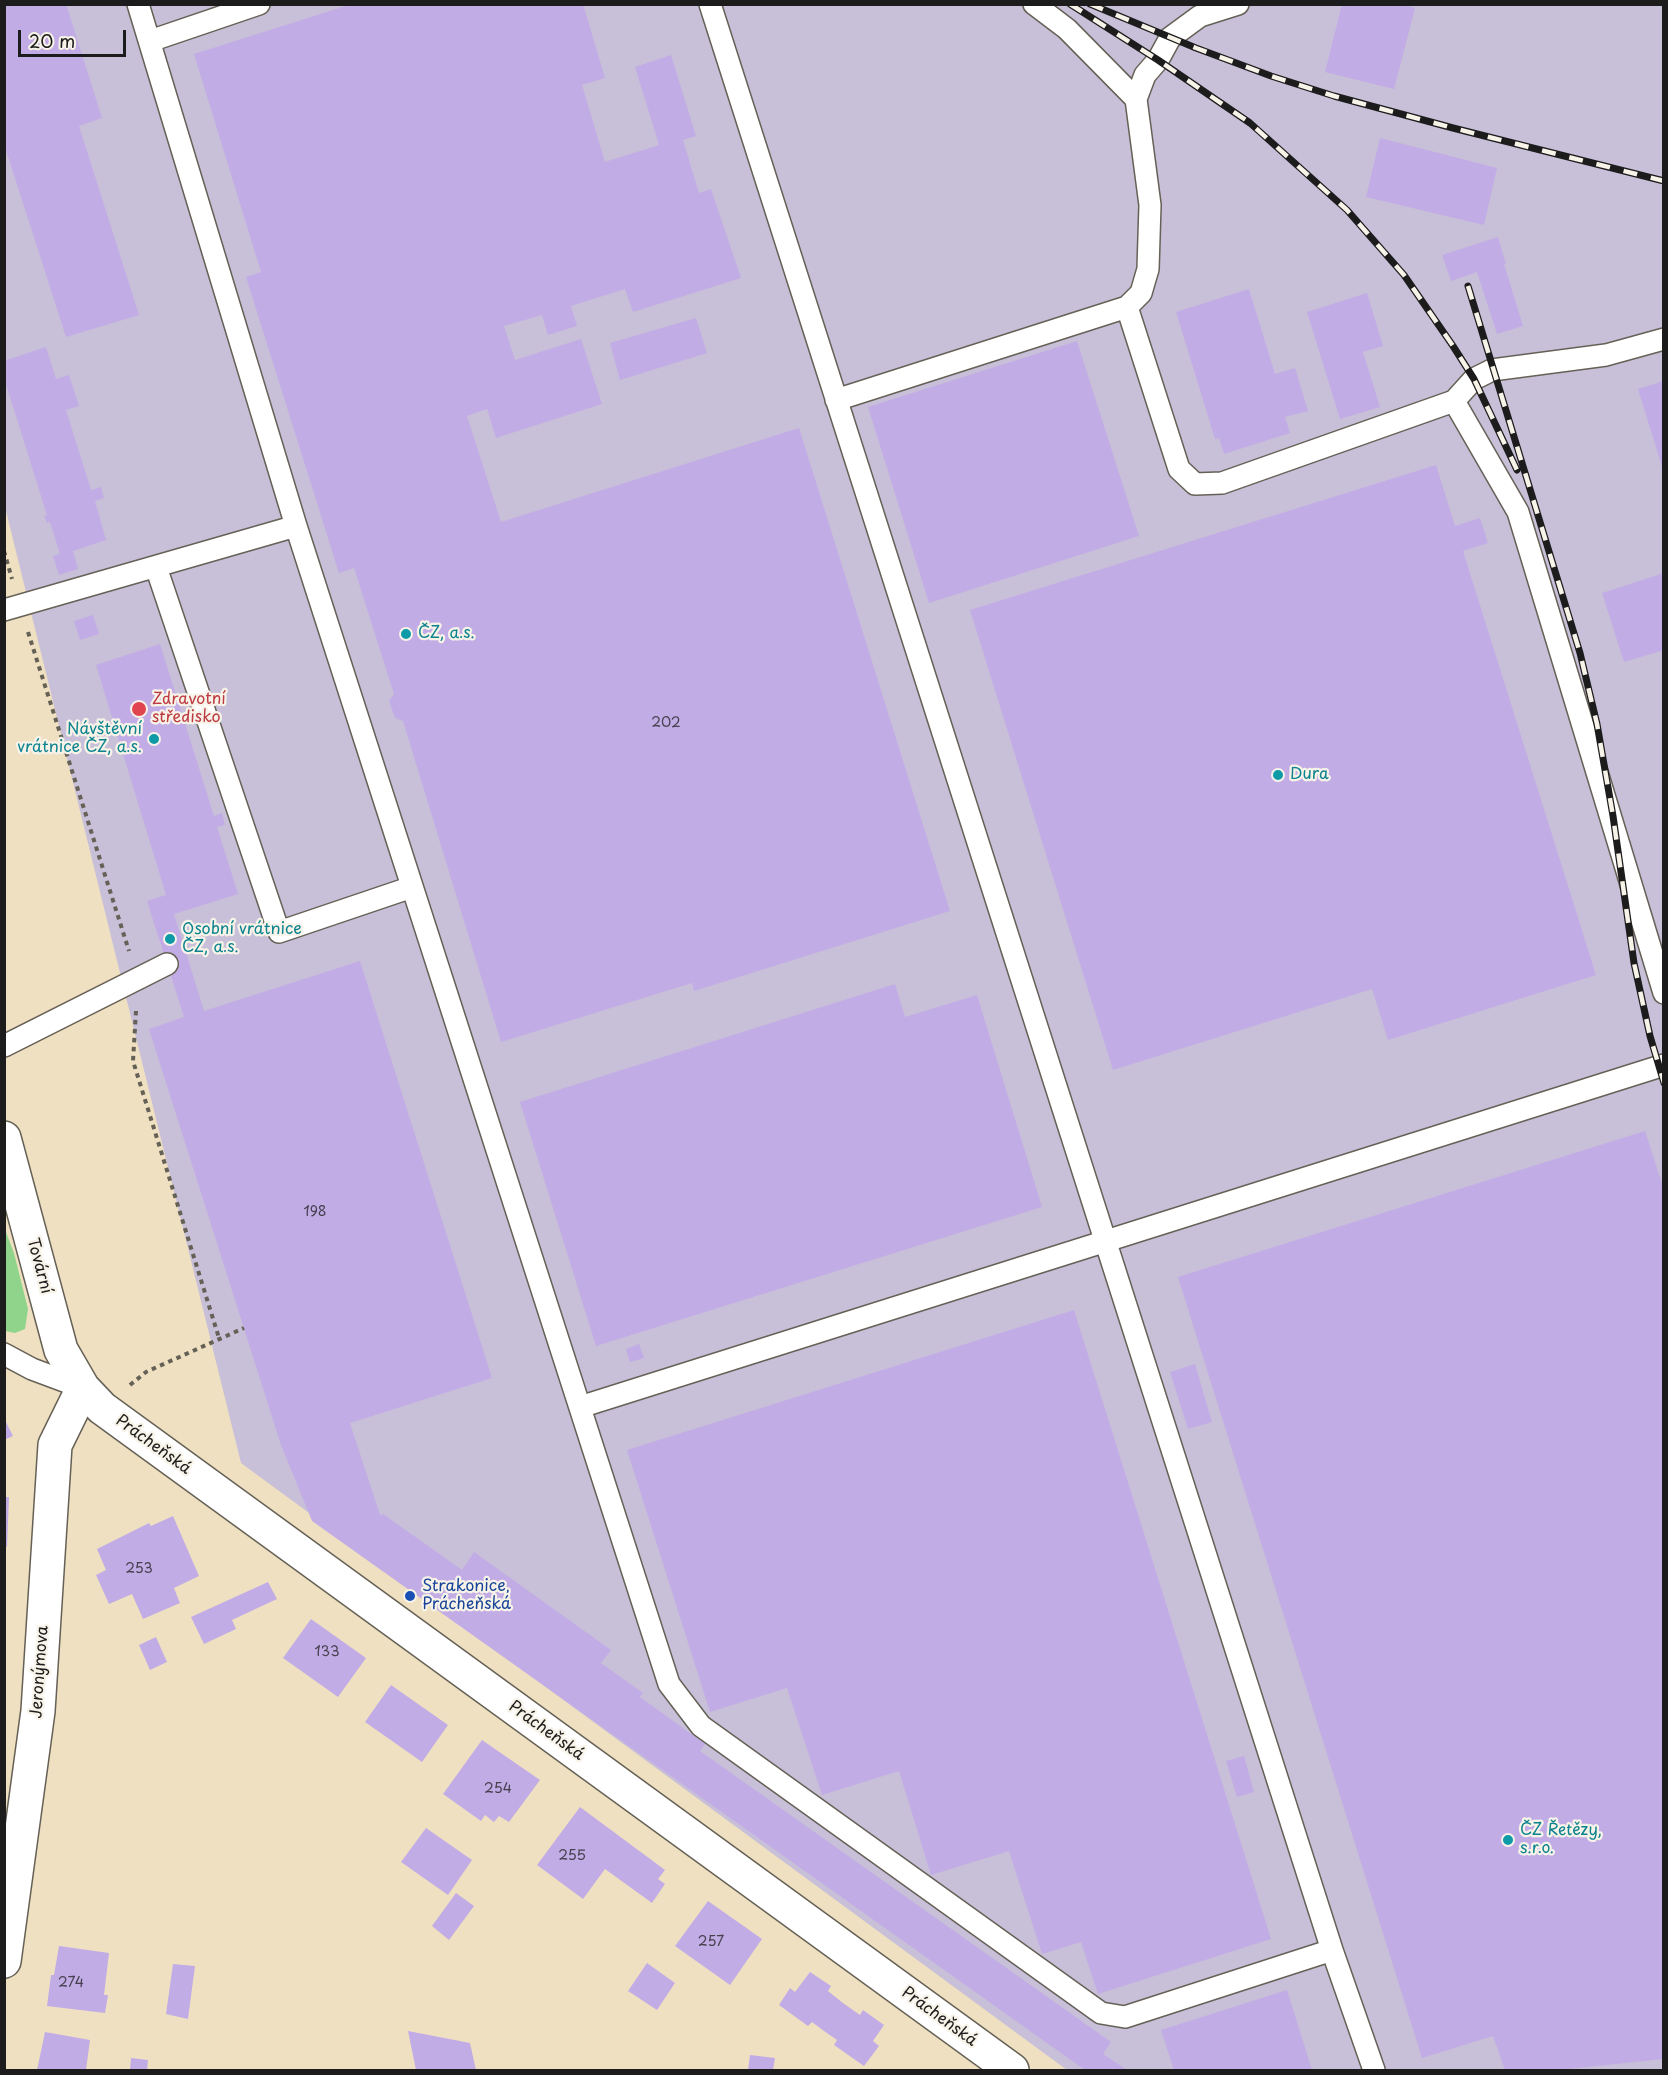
<!DOCTYPE html>
<html>
<head>
<meta charset="utf-8">
<style>
	body { margin:0 }
	#map { position:relative; width:1668px; height:2075px; overflow:hidden; background:#efe0c1; font-family:"Playpen Sans",sans-serif }
	canvas { display:block }
	.frame { position:absolute; inset:0; border:6px solid #1c1c1c; pointer-events:none }
	.scale { position:absolute; left:18px; top:30px; width:108px; height:27px; box-sizing:border-box; border:3px solid #1c1c1c; border-top:0; padding-left:8px; font-size:18px; line-height:21px; white-space:nowrap; color:#1c1c1c; -webkit-text-stroke:4px #f7f3e8; paint-order:stroke }
</style>
</head>
<body>
<div id="map">
<canvas width="1668" height="2075"></canvas>
<div class="frame"></div>
<div class="scale">20 m</div>
</div>
<script>
const ctx = document.querySelector('canvas').getContext('2d');
ctx.lineJoin = 'round';
function paint(path, color) {
  ctx.fillStyle = color;
  ctx.fill(path, 'evenodd');
}
function shape(rows) {
  const path = new Path2D();
  for (const r of rows) {
    path.moveTo(r[0], r[1]);
    for (let i = 2; i < r.length; i += 2) path.lineTo(r[i], r[i + 1]);
  }
  return path;
}
function strokePath(path, color, width, dash) {
  ctx.strokeStyle = color;
  ctx.lineWidth = width;
  ctx.lineCap = dash ? 'butt' : 'round';
  ctx.setLineDash(dash || []);
  ctx.stroke(path);
}
function drawText(font, color, halo, rows, align = 'center') {
  ctx.font = font + ' "Playpen Sans",sans-serif';
  ctx.lineWidth = 4.5;
  ctx.setLineDash([]);
  ctx.textBaseline = 'middle';
  ctx.strokeStyle = halo;
  ctx.fillStyle = color;
  for (const [text, x, y, turn = 0] of rows) {
    ctx.save();
    ctx.translate(x, y);
    ctx.rotate((+turn || 0) * Math.PI / 180);
    ctx.textAlign = isNaN(turn) ? turn : align;
    if (halo) ctx.strokeText(text, 0, 0);
    ctx.fillText(text, 0, 0);
    ctx.restore();
  }
}
paint(shape([
	[4,5,1663,5,1663,2070,1067,2070,241,1463,5,507]
]), '#c8bfd8');
paint(shape([
	[4,1227,14,1253,28,1309,25,1329,15,1333,5,1331]
]), '#90d38b');
paint(shape([
	[4,4,66,4,102,118,79,126,139,315,66,337,4,144],
	[352,4,583,4,605,78,582,85,605,162,659,145,635,67,671,55,696,136,683,140,699,193,711,189,741,278,633,312,625,289,571,306,577,326,548,335,542,315,504,326,515,360,581,339,602,404,496,438,487,409,467,416,501,522,799,428,950,911,694,991,692,983,501,1042,403,721,395,718,389,701,394,694,354,568,339,573,246,277,261,272,194,54],
	[1342,4,1402,4,1415,8,1394,89,1325,72],
	[1380,138,1497,168,1484,225,1366,197],
	[1498,237,1506,264,1504,264,1523,326,1497,334,1477,272,1451,281,1442,255],
	[1249,289,1275,374,1295,368,1308,411,1285,417,1290,433,1224,454,1219,438,1215,439,1176,312],
	[1367,293,1383,346,1363,352,1380,407,1340,419,1307,312],
	[696,318,707,353,620,380,610,343],
	[1077,341,1139,536,929,603,868,407],
	[46,347,56,379,69,375,79,406,66,410,91,490,101,487,104,498,95,501,106,540,73,551,78,569,59,575,53,556,60,554,50,522,47,523,44,516,47,515,4,378,4,361],
	[1664,381,1664,470,1663,470,1638,389],
	[1436,465,1455,526,1480,518,1488,543,1463,551,1596,975,1388,1040,1372,989,1113,1070,970,610],
	[1664,573,1664,650,1624,662,1602,593],
	[93,615,99,634,80,640,74,621],
	[160,644,214,816,222,813,225,825,217,827,238,894,174,914,204,1011,360,961,492,1378,350,1423,380,1515,383,1514,462,1570,474,1552,611,1650,601,1663,643,1693,640,1697,705,1744,700,1751,1111,2042,1103,2054,1127,2070,1085,2070,312,1521,281,1445,149,1029,184,1017,147,901,166,895,96,665],
	[895,984,905,1017,977,995,1042,1207,596,1346,520,1102],
	[1645,1131,1664,1190,1664,2059,1558,2070,1505,2070,1493,2036,1422,2058,1178,1277],
	[1074,1310,1271,1939,1098,1994,1081,1942,1042,1954,1009,1851,931,1875,899,1771,822,1795,787,1688,710,1712,627,1450],
	[639,1344,644,1358,630,1362,626,1349],
	[1195,1364,1212,1422,1188,1429,1170,1372],
	[4,1418,13,1436,4,1440],
	[4,1497,9,1497,7,1547,4,1546],
	[173,1516,199,1576,174,1588,180,1603,143,1619,132,1594,109,1604,96,1575,106,1570,97,1549,149,1523,151,1526],
	[268,1582,277,1599,232,1620,236,1629,204,1644,191,1617],
	[311,1619,366,1658,338,1697,283,1658],
	[156,1637,167,1662,150,1670,139,1645],
	[391,1685,448,1725,422,1762,365,1722],
	[482,1740,540,1780,509,1822,499,1816,494,1822,485,1815,481,1821,443,1794],
	[1244,1756,1254,1792,1237,1797,1226,1761],
	[580,1807,665,1870,658,1879,665,1884,652,1903,605,1869,583,1899,537,1865],
	[426,1828,472,1860,448,1895,401,1862],
	[456,1893,474,1906,449,1940,432,1926],
	[708,1901,762,1939,730,1985,675,1946],
	[59,1946,109,1953,104,1995,108,1995,105,2013,47,2006,51,1975,54,1975],
	[647,1963,675,1983,657,2010,628,1991],
	[173,1964,195,1966,188,2019,166,2014],
	[810,1972,831,1986,828,1991,843,2003,860,2015,863,2010,884,2025,873,2041,879,2046,864,2066,834,2045,837,2040,824,2031,812,2022,808,2026,779,2005,790,1988,795,1992],
	[1287,1990,1312,2070,1174,2070,1161,2030],
	[408,2031,470,2043,476,2070,416,2070],
	[45,2032,90,2040,86,2070,37,2070],
	[750,2055,775,2058,773,2070,748,2070],
	[131,2058,148,2060,147,2070,130,2070]
]), '#c2ace6');
const service = shape([
	[710,4,1332,1950,1374,2070],
	[1034,4,1067,29,1136,99],
	[150,41,259,4],
	[1127,307,1179,469,1195,484,1222,483,1454,401,1474,379,1492,370,1606,355,1664,339],
	[836,400,1127,307,1141,293,1148,269,1150,205,1136,99,1145,75,1158,60,1170,38,1200,16,1238,4],
	[1454,401,1518,512,1664,993],
	[296,526,669,1684,701,1726,1101,2013,1125,2017,1332,1950],
	[156,567,279,932,412,887],
	[4,610,296,526,138,4],
	[4,1046,167,964],
	[4,1354,32,1369,83,1388],
	[580,1407,1664,1065]
]);
const minor = shape([
	[4,1138,61,1350,83,1388,102,1408,1012,2070],
	[4,1961,38,1711,55,1445,83,1388]
]);
strokePath(service, '#666156', 24);
strokePath(minor, '#666156', 36);
strokePath(shape([
	[4,551,12,579],
	[28,632,129,951],
	[136,1011,133,1061,219,1338],
	[130,1385,146,1372,244,1328]
]), '#666156', 4, [4.5, 4.5]);
strokePath(service, '#fff', 21);
strokePath(minor, '#fff', 33);
const rail = shape([
	[1070,4,1158,60,1250,123,1347,210,1404,275,1453,346,1474,379,1517,470],
	[1090,4,1196,48,1271,76,1334,96,1453,128,1664,181],
	[1468,286,1580,653,1597,724,1613,816,1634,963,1650,1036,1664,1083]
]);
strokePath(rail, '#1c1c1c', 7);
strokePath(rail, '#f7f3e8', 4.5, [14]);
for (const [x, y, r, color] of [
	[406,634,6,"#0f9aa8"],
	[139,709,8,"#e0444e"],
	[154,739,6,"#0f9aa8"],
	[1278,775,6,"#0f9aa8"],
	[170,939,6,"#0f9aa8"],
	[410,1596,6,"#1a4fb4"],
	[1508,1840,6,"#0f9aa8"]
]) {
  const dot = new Path2D();
  dot.arc(x, y, r, 0, 2 * Math.PI);
  ctx.fillStyle = color;
  ctx.fill(dot);
  strokePath(dot, '#f7f3e8', 2);
}
drawText('14px', '#46404e', null, [
	["202",666,723],
	["198",315,1212],
	["253",139,1569],
	["133",327,1652],
	["254",498,1789],
	["255",572,1856],
	["257",711,1942],
	["274",71,1983]
]);
drawText('16px', '#0d838f', '#f7f3e8', [
	["ČZ, a.s.",418,634],
	["Návštěvní",142,730,"right"],
	["vrátnice ČZ, a.s.",142,748,"right"],
	["Dura",1290,775],
	["Osobní vrátnice",182,930],
	["ČZ, a.s.",182,948],
	["ČZ Řetězy,",1520,1831],
	["s.r.o.",1520,1849]
], 'left');
drawText('16px', '#be3a42', '#f7f3e8', [
	["Zdravotní",152,700],
	["středisko",152,718]
], 'left');
drawText('16px', '#1c1c1c', '#f7f3e8', [
	["Tovární",39,1266,75],
	["Prácheňská",153,1445,36],
	["Jeronýmova",40,1672,-86],
	["Prácheňská",546,1731,36],
	["Prácheňská",939,2017,36]
]);
drawText('16px', '#164399', '#f7f3e8', [
	["Strakonice,",422,1587],
	["Prácheňská",422,1605]
], 'left');
</script>
</body>
</html>
